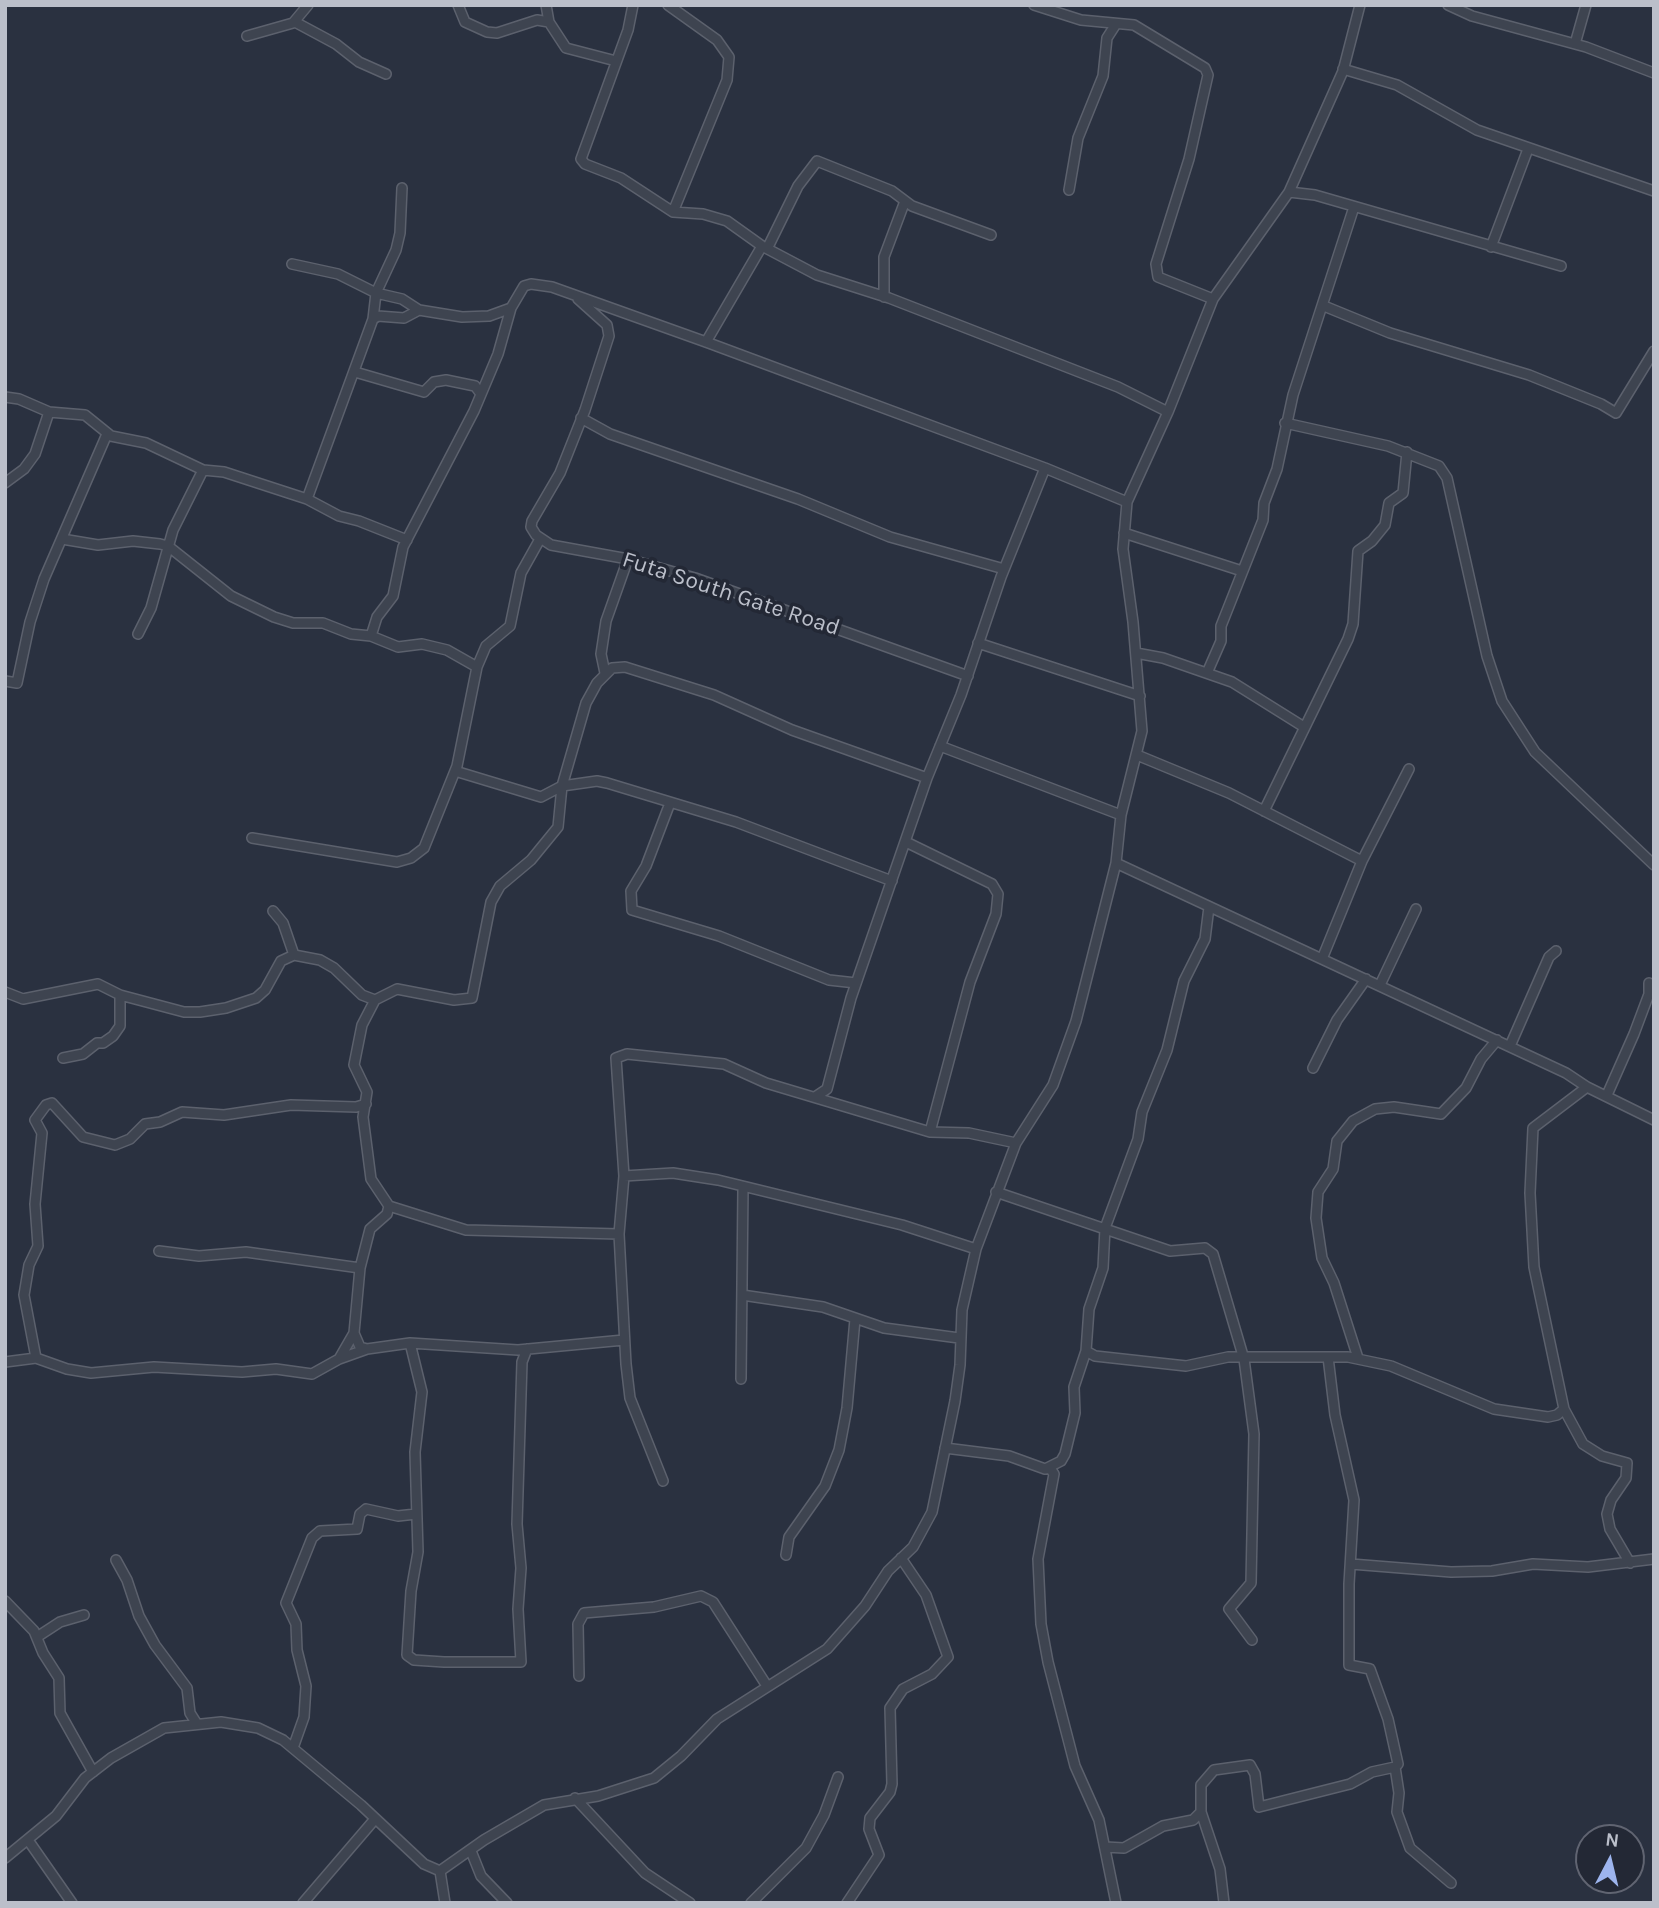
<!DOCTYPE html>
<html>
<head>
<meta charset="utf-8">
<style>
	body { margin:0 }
	#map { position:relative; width:1659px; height:1908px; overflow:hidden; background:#2a3140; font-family:Karla,sans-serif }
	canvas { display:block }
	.frame { position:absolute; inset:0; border:7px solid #bbbfca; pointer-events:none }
	.north { position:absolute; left:1575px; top:1824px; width:70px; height:70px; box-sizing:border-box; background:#232835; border:2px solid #606471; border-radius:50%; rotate:7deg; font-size:19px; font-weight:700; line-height:28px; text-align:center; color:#bbbfca }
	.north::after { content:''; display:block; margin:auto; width:24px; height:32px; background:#9db4ed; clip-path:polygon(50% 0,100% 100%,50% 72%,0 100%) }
</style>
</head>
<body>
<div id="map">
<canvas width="1659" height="1908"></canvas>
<div class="frame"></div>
<div class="north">N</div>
</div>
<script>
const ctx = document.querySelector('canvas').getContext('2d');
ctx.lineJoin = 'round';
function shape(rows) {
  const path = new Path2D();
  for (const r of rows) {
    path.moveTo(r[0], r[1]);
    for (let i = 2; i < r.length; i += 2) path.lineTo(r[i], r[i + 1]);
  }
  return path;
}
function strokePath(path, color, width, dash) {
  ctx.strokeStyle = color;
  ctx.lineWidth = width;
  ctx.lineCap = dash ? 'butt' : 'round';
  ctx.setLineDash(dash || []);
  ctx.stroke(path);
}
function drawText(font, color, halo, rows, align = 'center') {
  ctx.font = font + ' Karla,sans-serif';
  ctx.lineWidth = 7;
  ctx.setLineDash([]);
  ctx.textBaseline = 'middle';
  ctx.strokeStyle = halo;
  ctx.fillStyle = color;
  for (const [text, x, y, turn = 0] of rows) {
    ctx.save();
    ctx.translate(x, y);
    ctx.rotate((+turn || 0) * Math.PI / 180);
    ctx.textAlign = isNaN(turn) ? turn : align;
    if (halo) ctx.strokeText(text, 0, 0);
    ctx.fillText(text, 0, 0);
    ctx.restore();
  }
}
const street = shape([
	[458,5,465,22,487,32,497,33,537,20,549,22],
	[546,5,549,22,566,48,616,61],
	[633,5,628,30,581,159,585,164,621,178,673,212,703,214,727,221,762,246,817,275,889,298,1118,387,1168,412],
	[668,5,717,40,729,57,727,80,673,212],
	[1034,5,1081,20,1134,25,1205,68,1208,75,1189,159,1156,264,1158,277,1213,299],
	[1360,5,1343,71,1289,192,1213,299,1168,412,1127,502,1123,549,1133,622,1142,731,1121,815,1116,863,1566,1073,1587,1087,1654,1120],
	[1448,5,1472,16,1586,47,1654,73],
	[295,22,336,44,359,62,386,74],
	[247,36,293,23,308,5],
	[1575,44,1586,5],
	[1343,69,1397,85,1477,130,1654,191],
	[402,188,400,233,396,250,376,293,373,319,307,499,339,516,359,521,407,540],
	[1069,190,1078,138,1103,76,1107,38,1116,24],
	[1289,192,1315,195,1561,266],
	[768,247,798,186,817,161,892,191,912,206,991,235],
	[1491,247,1528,149],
	[292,264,338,274,376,293,402,299,419,310,462,317,489,316,511,308],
	[884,297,884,257,905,201],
	[578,299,607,325,609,336,585,410,560,473,532,521,531,527,536,535,551,545,628,559,695,578,968,676],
	[1324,306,1390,333,1529,375,1601,404,1616,413,1654,351],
	[373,319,378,316,404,318,419,310],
	[706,342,762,246],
	[355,372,424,392,434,382,446,380,475,386,481,394],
	[5,397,19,399,49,412,85,415,111,436,146,443,203,470,224,472,307,499],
	[581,418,610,434,798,499,890,537,1004,569],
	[1285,423,1388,446,1439,466,1447,478,1487,656,1502,701,1535,752,1654,865],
	[5,483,24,469,35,454,49,412],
	[1124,533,1242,571],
	[62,539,98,545,133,541,160,544,168,546,231,596,274,617,293,623,323,623,351,634,371,636,377,617,393,596,403,547,474,411,498,354,511,308,524,286,531,284,552,287,706,342,1045,468,1127,502],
	[138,634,151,608,173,530,203,470],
	[371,636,398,647,422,644,447,650,477,667],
	[978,643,1140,696],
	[1136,653,1163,658,1232,682,1304,727],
	[605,673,601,654,606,621,628,559],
	[1207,673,1221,641,1221,626,1263,520,1264,503,1277,469,1293,395,1354,207],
	[5,681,17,683,30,622,44,579,107,434],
	[940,746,1121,815],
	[1137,755,1229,793,1362,861],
	[455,771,541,797,562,786,597,781,607,783,736,822,892,881],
	[670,803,646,866,631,891,632,910,719,936,829,980,856,983],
	[1264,811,1348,639,1353,624,1358,551,1372,541,1385,525,1389,503,1403,493,1407,452],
	[252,838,397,862,411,858,424,848,457,766,477,667,486,646,510,626,521,573,540,539],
	[906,842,992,884,998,894,996,914,970,982,930,1132],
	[273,911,283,923,294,955],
	[1322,959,1362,861,1409,769],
	[1380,985,1416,909],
	[5,992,23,999,98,984,120,995,184,1012,200,1012,226,1008,256,998,265,990,281,961,294,955,320,960,334,968,362,995,375,1000],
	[1510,1046,1549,957,1556,951],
	[63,1058,83,1054,97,1043,103,1043,113,1036,120,1026,120,995],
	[1313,1068,1337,1020,1366,979],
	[1587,1087,1533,1128,1530,1193,1534,1267,1564,1409,1583,1444,1602,1456,1627,1463,1626,1478,1611,1500,1607,1514,1610,1529,1630,1563],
	[1607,1095,1634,1034,1649,994,1649,983],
	[815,1097,827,1089,851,998,927,778,961,695,1001,577,1045,468],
	[624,1176,673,1173,718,1180,902,1225,976,1249],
	[996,1192,1170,1251,1205,1248,1213,1254,1244,1359,1254,1434,1251,1583,1229,1609,1252,1640],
	[619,1234,466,1230,389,1206,371,1179,363,1117,367,1092,354,1065,362,1025,375,1000,397,989,454,1000,472,998,491,902,500,886,531,860,558,827,562,786,586,703,597,683,612,668,625,667,714,695,792,730,927,778],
	[159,1251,199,1256,246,1252,360,1268],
	[742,1295,823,1307,884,1328,959,1338],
	[410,1343,422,1392,415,1452,418,1552,411,1591,407,1655,414,1660,444,1662,521,1662,518,1609,521,1568,517,1524,522,1362,527,1349],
	[367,1349,360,1347,354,1333,360,1268,370,1229,387,1214,389,1206],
	[1086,1351,1095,1356,1186,1366,1228,1357,1348,1357,1391,1366,1494,1409,1548,1417,1557,1415,1564,1409],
	[1328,1357,1335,1415,1354,1500,1349,1584,1349,1665,1370,1669,1388,1719,1398,1764,1395,1767,1399,1793,1397,1812,1410,1848,1451,1883],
	[36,1358,24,1295,29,1265,38,1246,35,1204,42,1133,35,1120,46,1105,52,1103,83,1137,115,1145,130,1139,145,1124,160,1122,182,1112,224,1115,291,1105,356,1107,366,1104],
	[1358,1358,1334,1283,1322,1258,1316,1218,1318,1192,1333,1169,1337,1141,1353,1121,1375,1109,1394,1107,1441,1114,1466,1088,1481,1059,1497,1040],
	[339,1359,354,1333],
	[5,1362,36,1358,67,1369,91,1373,154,1367,242,1372,276,1369,312,1374,339,1359,367,1349,410,1343,518,1350,624,1340],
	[741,1379,743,1188],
	[945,1448,1009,1456,1045,1469,1050,1468,1054,1474,1038,1559,1041,1624,1048,1662,1075,1766,1099,1820,1116,1903],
	[1045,1469,1061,1461,1065,1454,1075,1413,1074,1387,1086,1351,1089,1309,1103,1268,1105,1228,1138,1139,1142,1112,1167,1050,1184,981,1205,939,1209,907],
	[663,1481,630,1398,626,1364,619,1234,624,1176,616,1058,627,1054,724,1064,766,1083,930,1132,969,1133,1016,1143],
	[786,1555,789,1537,825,1486,839,1450,847,1408,855,1319],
	[116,1560,127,1580,139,1616,155,1645,187,1688,190,1713,197,1724],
	[1351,1564,1451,1572,1492,1571,1533,1564,1588,1567,1654,1559],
	[5,1601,34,1631,43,1653,59,1678,60,1713,93,1772],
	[37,1637,60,1622,84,1615],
	[579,1676,578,1624,584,1613,654,1607,701,1596,713,1602,767,1686],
	[293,1748,304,1717,306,1686,297,1650,296,1624,286,1603,312,1538,320,1531,357,1529,360,1514,366,1509,398,1516,416,1514],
	[575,1798,645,1873,690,1903],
	[28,1840,72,1903],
	[1105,1847,1124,1848,1163,1826,1193,1820,1201,1812],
	[471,1851,481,1876,507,1903],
	[5,1858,56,1816,85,1778,111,1758,164,1728,221,1722,258,1728,283,1740,361,1805,424,1864,440,1871,484,1840,544,1805,598,1796,654,1778,681,1756,717,1719,827,1649,865,1606,888,1571,913,1547,932,1512,955,1401,960,1365,962,1310,976,1249,1016,1143,1053,1085,1076,1021,1116,863],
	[440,1871,445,1903],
	[303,1903,375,1819],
	[751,1903,806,1848,824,1815,838,1777],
	[847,1903,879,1855,869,1829,870,1818,890,1792,892,1784,890,1708,903,1689,932,1674,948,1657,926,1595,901,1558],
	[1224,1903,1220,1869,1201,1812,1201,1785,1214,1770,1250,1765,1255,1774,1259,1807,1350,1784,1372,1772,1395,1767]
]);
strokePath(street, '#5c616d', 12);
strokePath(street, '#3e4450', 9);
drawText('23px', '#bbbfca', '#232835', [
	["Futa South Gate Road",731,594,18]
]);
</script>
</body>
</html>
